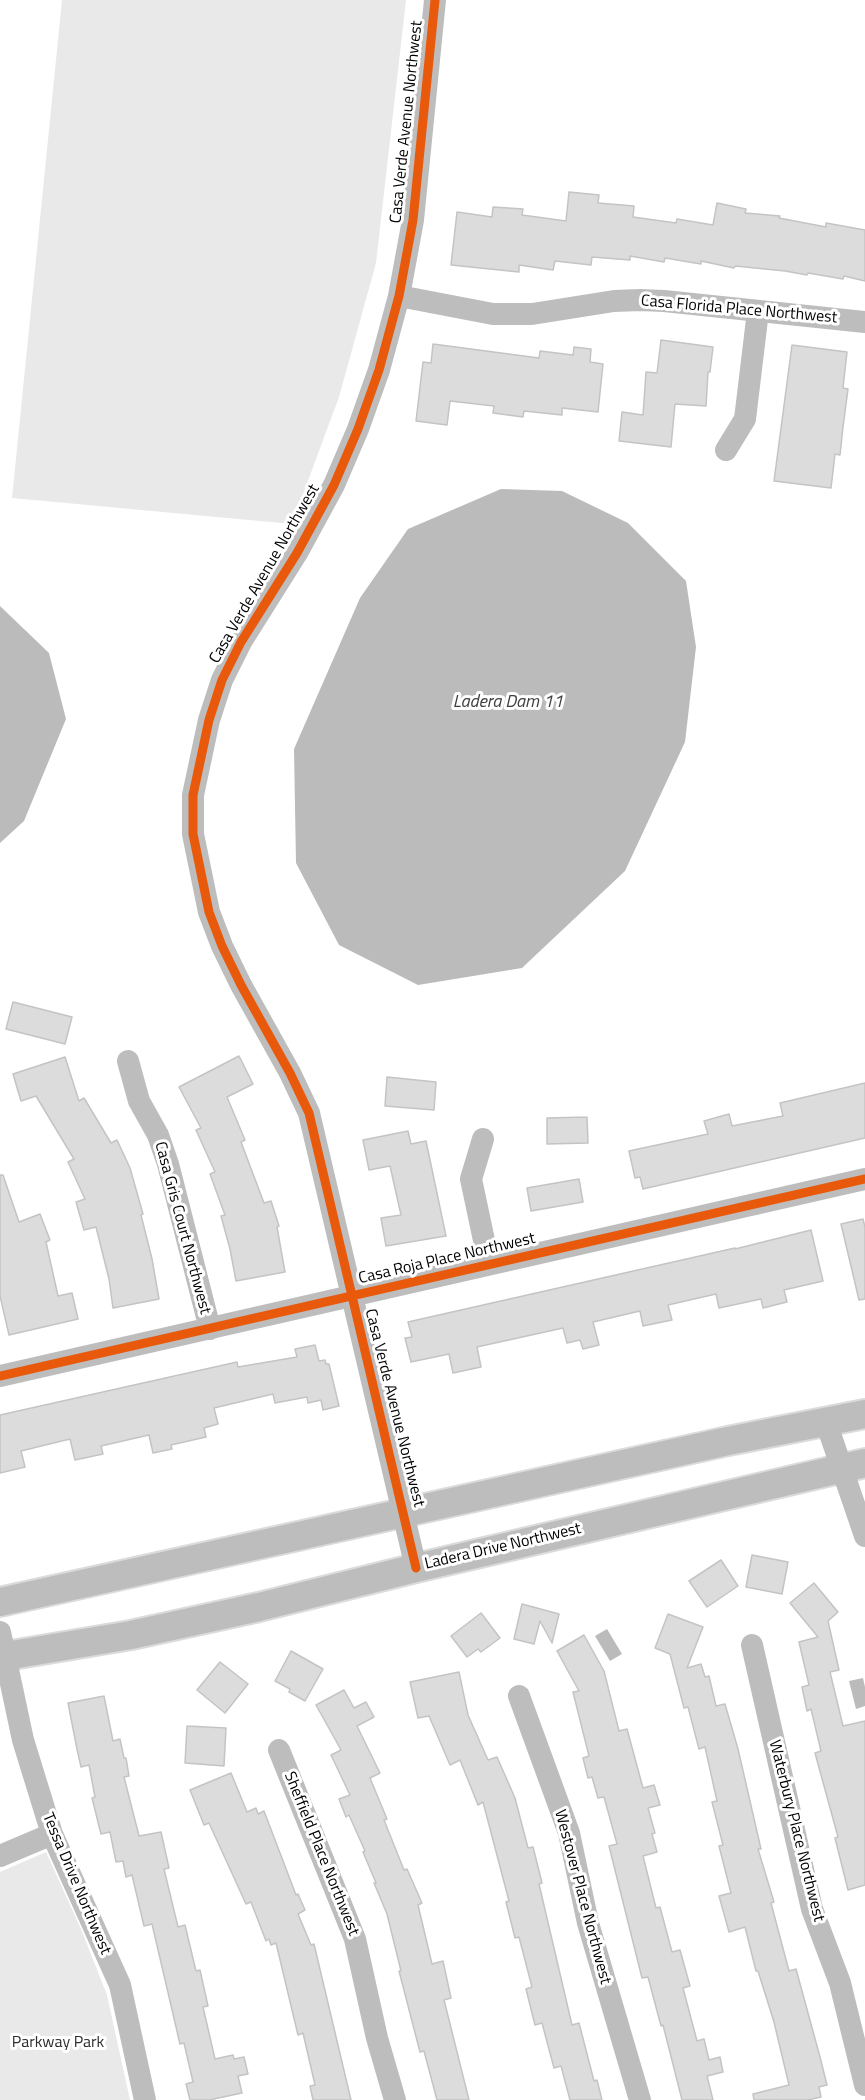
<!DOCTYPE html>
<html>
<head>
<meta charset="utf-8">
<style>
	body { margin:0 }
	canvas { display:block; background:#fff }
</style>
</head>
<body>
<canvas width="865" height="2100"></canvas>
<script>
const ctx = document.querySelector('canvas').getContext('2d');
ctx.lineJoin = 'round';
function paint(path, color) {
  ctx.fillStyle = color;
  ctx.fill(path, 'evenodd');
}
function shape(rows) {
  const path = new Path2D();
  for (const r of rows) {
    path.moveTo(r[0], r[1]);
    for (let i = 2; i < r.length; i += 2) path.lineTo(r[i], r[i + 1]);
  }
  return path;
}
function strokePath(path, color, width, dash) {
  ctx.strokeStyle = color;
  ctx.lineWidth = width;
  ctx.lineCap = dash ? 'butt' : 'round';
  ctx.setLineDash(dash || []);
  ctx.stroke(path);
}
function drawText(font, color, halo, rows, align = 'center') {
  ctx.font = font + ' "Titillium Web",sans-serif';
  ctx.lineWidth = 6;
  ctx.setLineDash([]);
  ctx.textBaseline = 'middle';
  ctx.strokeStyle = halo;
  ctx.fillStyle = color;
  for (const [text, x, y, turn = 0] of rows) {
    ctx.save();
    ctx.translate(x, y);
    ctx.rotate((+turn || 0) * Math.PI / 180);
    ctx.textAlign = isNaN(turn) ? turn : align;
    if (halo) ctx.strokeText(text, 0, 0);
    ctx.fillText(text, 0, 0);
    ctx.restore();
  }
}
paint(shape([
	[62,0,406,0,376,263,339,397,292,524,12,498],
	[46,1852,81,1929,107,1995,130,2100,0,2100,0,1872]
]), '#e9e9e9');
paint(shape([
	[501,489,562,491,628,523,686,581,696,647,685,742,625,871,522,968,418,985,339,945,296,863,294,749,360,598,408,529],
	[0,606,49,653,66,719,24,821,0,843],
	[607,1629,622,1654,610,1661,595,1636],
	[863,1678,865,1687,865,1706,856,1709,849,1681]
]), '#bbb');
const building = shape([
	[569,192,599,195,598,203,634,206,633,217,676,223,677,219,713,225,717,203,746,209,745,213,780,216,779,218,826,227,826,223,865,230,865,281,844,276,843,279,808,273,807,275,785,271,735,266,734,268,701,261,701,264,665,258,664,262,630,256,630,260,592,257,591,265,555,261,553,270,519,265,519,272,451,265,457,212,492,217,493,207,523,209,522,215,566,221,569,192],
	[661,340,713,347,710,372,708,372,706,406,675,404,671,447,619,441,622,412,643,415,646,372,657,373,661,340],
	[433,344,539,358,540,351,573,355,574,347,591,349,590,362,603,364,598,412,562,408,562,415,524,411,523,417,493,413,494,406,450,401,447,425,416,421,423,362,431,363,433,344],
	[792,345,847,352,843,388,848,389,843,427,840,455,835,454,831,488,774,481,792,345],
	[13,1002,72,1017,65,1044,6,1029,13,1002],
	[239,1056,253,1084,227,1097,245,1140,241,1142,264,1203,271,1201,279,1226,277,1227,285,1272,236,1281,230,1249,221,1216,225,1215,210,1174,215,1172,196,1130,201,1128,179,1087,239,1056],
	[65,1057,79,1101,84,1098,111,1143,117,1140,130,1168,143,1214,141,1215,152,1259,159,1299,113,1308,109,1279,96,1227,84,1230,76,1202,85,1199,68,1162,74,1159,36,1096,21,1101,13,1074,65,1057],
	[387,1077,436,1082,434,1110,385,1106,387,1077],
	[865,1083,865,1138,643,1189,640,1177,635,1178,629,1151,708,1134,704,1121,729,1114,732,1126,783,1116,780,1103,865,1083],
	[587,1117,588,1143,547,1144,547,1118,587,1117],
	[408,1131,411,1144,426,1141,446,1236,386,1246,381,1218,401,1215,390,1166,369,1170,363,1140,408,1131],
	[0,1175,3,1175,19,1222,40,1214,50,1240,46,1242,58,1296,72,1293,78,1319,9,1335,0,1296,0,1175],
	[579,1179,583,1202,531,1211,527,1188,579,1179],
	[863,1219,865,1227,865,1299,859,1300,841,1224,863,1219],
	[811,1230,823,1281,784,1290,787,1302,763,1308,761,1299,719,1308,716,1294,668,1305,672,1320,643,1326,640,1311,593,1322,599,1345,583,1349,580,1340,567,1343,563,1328,477,1347,481,1367,453,1373,449,1354,411,1362,405,1338,412,1337,408,1322,735,1248,735,1249,811,1230],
	[315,1345,319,1361,325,1360,326,1364,329,1364,339,1406,323,1410,321,1400,308,1403,307,1397,275,1403,273,1394,214,1408,218,1424,204,1428,206,1437,171,1445,172,1449,153,1453,149,1435,101,1446,103,1454,75,1460,70,1439,21,1451,25,1467,0,1473,0,1415,237,1362,238,1367,297,1357,295,1349,315,1345],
	[752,1555,788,1562,782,1594,746,1587,752,1555],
	[721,1560,738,1586,707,1607,689,1581,721,1560],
	[814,1583,838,1612,828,1621,839,1670,830,1672,843,1726,865,1721,865,1885,848,1890,835,1838,838,1837,815,1753,821,1751,811,1709,807,1711,802,1687,809,1685,799,1642,818,1637,790,1603,814,1583],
	[522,1604,559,1614,552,1643,540,1621,534,1644,514,1639,522,1604],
	[481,1613,500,1638,481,1652,478,1649,467,1657,451,1636,481,1613],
	[668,1614,703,1627,687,1668,701,1664,705,1677,709,1676,716,1706,725,1704,738,1749,761,1849,758,1849,774,1902,771,1903,789,1971,796,1969,820,2057,827,2085,819,2087,821,2097,808,2100,754,2100,753,2094,789,2085,774,2022,758,1971,756,1971,745,1927,729,1932,719,1896,731,1893,719,1846,723,1845,712,1802,717,1801,705,1747,699,1749,688,1707,684,1708,670,1654,655,1648,668,1614],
	[584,1635,604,1671,619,1731,627,1729,643,1788,654,1785,660,1805,648,1808,655,1833,652,1834,657,1852,643,1856,656,1908,660,1907,672,1952,680,1950,690,1986,683,1988,697,2041,704,2039,709,2060,720,2057,723,2072,707,2076,713,2100,682,2100,663,2025,661,2026,648,1977,642,1978,609,1846,617,1844,604,1797,598,1798,592,1777,588,1778,583,1758,589,1756,573,1692,579,1691,557,1651,584,1635],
	[291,1651,323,1669,305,1701,289,1692,290,1689,275,1681,291,1651],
	[220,1662,248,1684,225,1713,197,1690,220,1662],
	[459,1672,468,1715,488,1760,497,1757,515,1798,528,1848,533,1847,542,1883,539,1884,572,2025,579,2023,594,2081,597,2080,602,2100,570,2100,561,2066,554,2068,542,2023,535,2025,526,1989,532,1987,519,1937,515,1938,506,1902,509,1901,483,1802,478,1805,460,1760,450,1765,429,1716,418,1718,410,1682,459,1672],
	[344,1690,354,1708,366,1702,374,1717,357,1726,380,1773,370,1778,387,1819,384,1820,404,1870,407,1869,422,1903,418,1905,432,1964,443,1961,451,1998,444,2000,469,2100,437,2100,424,2051,420,2052,399,1971,401,1971,387,1914,374,1883,376,1883,363,1852,365,1851,349,1815,346,1817,339,1799,350,1795,331,1755,341,1750,316,1705,344,1690],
	[104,1696,113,1741,120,1739,124,1758,126,1758,129,1776,124,1777,139,1836,161,1832,169,1868,164,1869,178,1927,185,1925,196,1971,200,1970,208,2006,203,2007,215,2059,233,2055,234,2059,244,2057,248,2074,238,2076,242,2093,209,2100,190,2100,186,2084,193,2082,184,2043,180,2044,152,1924,144,1926,132,1875,126,1877,123,1861,116,1862,110,1832,101,1834,92,1798,95,1797,89,1765,81,1767,77,1749,68,1703,104,1696],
	[187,1726,226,1728,224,1766,185,1763,187,1726],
	[231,1773,247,1812,256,1808,258,1814,264,1811,296,1895,298,1894,305,1910,298,1914,311,1945,314,1944,351,2100,313,2100,310,2086,315,2085,303,2033,298,2035,276,1943,271,1945,269,1939,266,1941,251,1902,246,1904,209,1823,204,1825,190,1790,231,1773]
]);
paint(building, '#dcdcdc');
strokePath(building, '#c4c4c4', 1.5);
const major = shape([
	[0,1602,728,1441,865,1414],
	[0,1657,131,1635,259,1607,416,1568,865,1463]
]);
strokePath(major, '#dbdbdb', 32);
strokePath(shape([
	[399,296,493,314,532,314,614,301,640,300,664,301,865,322],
	[726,450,745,419,758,311],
	[128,1061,139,1101,158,1135,168,1164,210,1329],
	[483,1139,471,1179,489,1264],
	[0,1376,865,1179],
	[826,1422,865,1536],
	[416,1568,309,1113,290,1073,241,985,222,946,209,912,193,834,193,795,209,720,222,680,241,642,297,553,334,485,358,429,379,370,399,296,413,220,435,0],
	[0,1632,23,1740,52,1834,120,1985,145,2100],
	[752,1645,812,1909,840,1983,865,2085],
	[519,1696,569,1833,588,1923,640,2100],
	[279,1750,355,1939,377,2038,395,2100],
	[0,1856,52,1834]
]), '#bdbdbd', 22);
strokePath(major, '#bdbdbd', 28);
strokePath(shape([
	[0,1376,865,1179],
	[416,1568,309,1113,290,1073,241,985,222,946,209,912,193,834,193,795,209,720,222,680,241,642,297,553,334,485,358,429,379,370,399,296,413,220,435,0]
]), '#e8590c', 9);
drawText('16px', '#000', '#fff', [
	["Casa Verde Avenue Northwest",407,122,-84],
	["Casa Florida Place Northwest",739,310,5],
	["Casa Verde Avenue Northwest",265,574,-60],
	["Casa Gris Court Northwest",182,1228,75],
	["Casa Roja Place Northwest",447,1259,-13],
	["Casa Verde Avenue Northwest",394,1408,76],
	["Ladera Drive Northwest",503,1547,-13],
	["Waterbury Place Northwest",796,1831,76],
	["Sheffield Place Northwest",321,1854,68],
	["Tessa Drive Northwest",76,1884,67],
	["Westover Place Northwest",582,1897,75]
]);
drawText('16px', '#2e2e2e', '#fff', [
	["Parkway Park",58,2043]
]);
drawText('italic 18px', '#3f3f3f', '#fff', [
	["Ladera Dam 11",508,703]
]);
</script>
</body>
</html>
